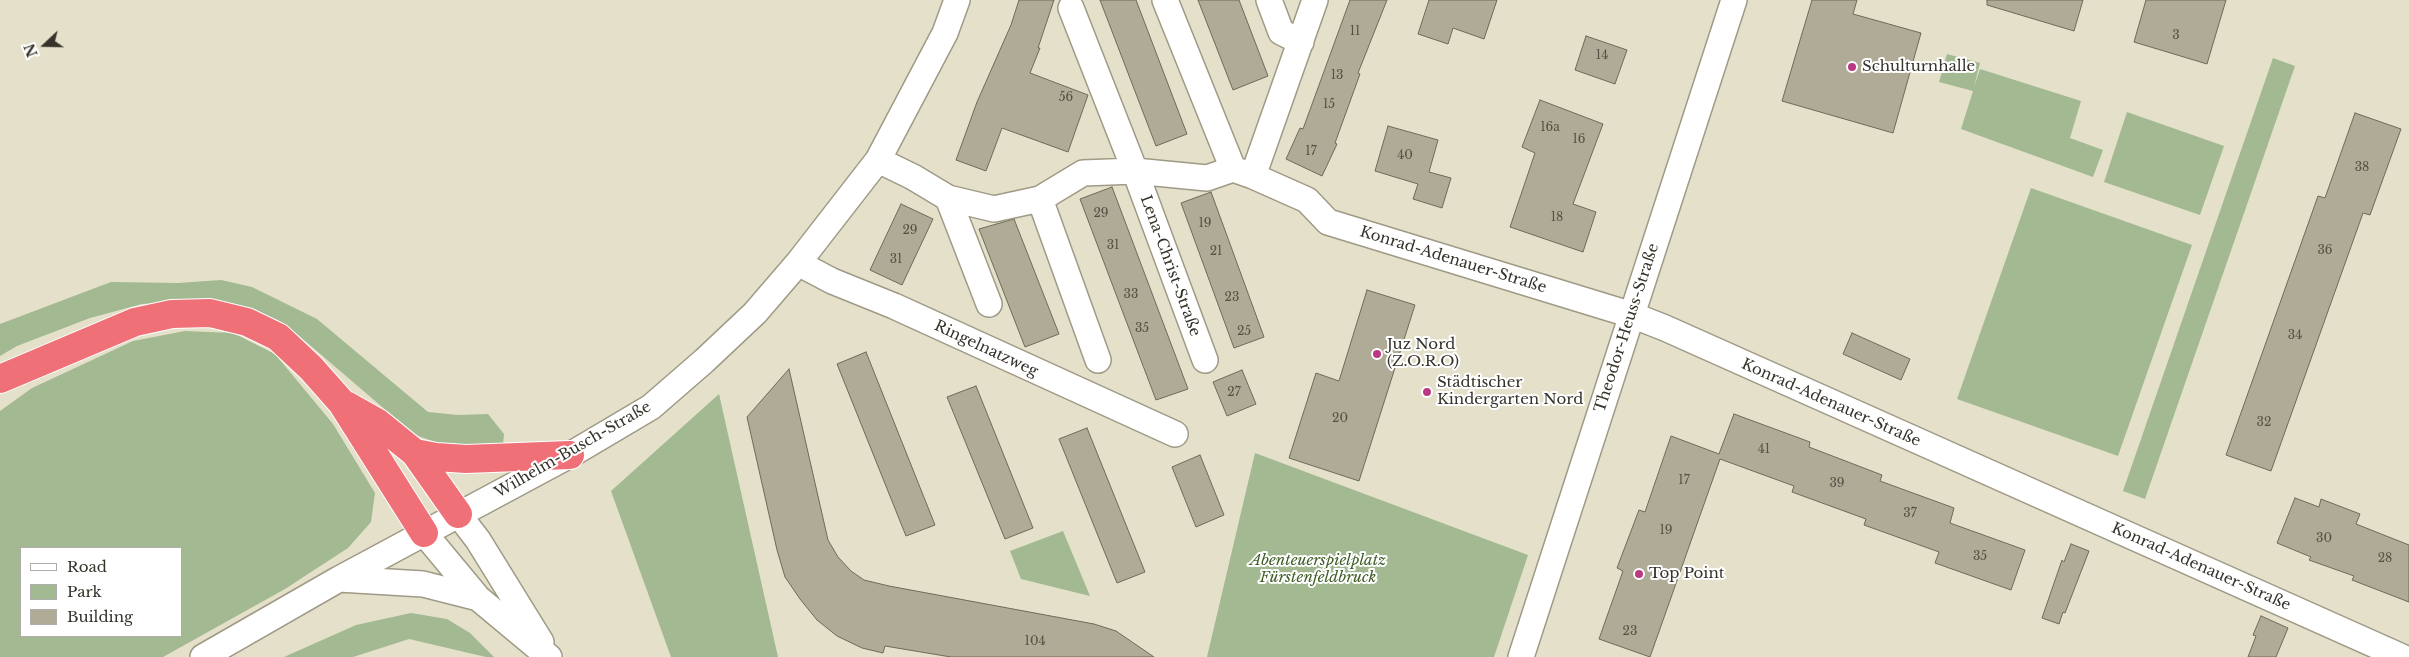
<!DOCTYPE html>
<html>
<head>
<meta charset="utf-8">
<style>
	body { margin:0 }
	#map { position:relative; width:2409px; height:657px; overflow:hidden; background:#e5e0ca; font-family:"Libre Baskerville",serif }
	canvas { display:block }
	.legend { position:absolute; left:20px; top:547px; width:162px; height:90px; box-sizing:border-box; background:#fff; border:1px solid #aeadaa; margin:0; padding:6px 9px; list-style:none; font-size:15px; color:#35332a }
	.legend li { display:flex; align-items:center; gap:10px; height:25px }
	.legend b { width:25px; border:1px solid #aeadaa }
	.north { position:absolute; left:20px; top:20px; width:50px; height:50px; -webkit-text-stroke:4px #fff; paint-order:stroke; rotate:249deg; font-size:14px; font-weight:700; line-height:20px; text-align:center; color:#35332a }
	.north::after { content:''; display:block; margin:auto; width:18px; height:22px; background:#35332a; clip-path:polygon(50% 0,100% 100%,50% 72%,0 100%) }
</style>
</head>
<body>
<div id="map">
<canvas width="2409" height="657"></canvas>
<ul class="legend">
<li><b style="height:6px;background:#fff"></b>Road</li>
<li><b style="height:14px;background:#a2b992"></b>Park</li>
<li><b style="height:14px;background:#afab96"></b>Building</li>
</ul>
<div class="north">N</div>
</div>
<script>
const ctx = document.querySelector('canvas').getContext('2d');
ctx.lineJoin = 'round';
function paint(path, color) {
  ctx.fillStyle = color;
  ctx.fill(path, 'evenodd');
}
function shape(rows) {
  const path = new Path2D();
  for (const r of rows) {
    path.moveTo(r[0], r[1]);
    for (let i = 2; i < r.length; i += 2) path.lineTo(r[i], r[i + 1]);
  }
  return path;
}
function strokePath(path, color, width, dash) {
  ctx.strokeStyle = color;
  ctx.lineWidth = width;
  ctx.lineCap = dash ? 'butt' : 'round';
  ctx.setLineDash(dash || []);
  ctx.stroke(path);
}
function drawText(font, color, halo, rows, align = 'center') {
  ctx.font = font + ' "Libre Baskerville",serif';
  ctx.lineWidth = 4;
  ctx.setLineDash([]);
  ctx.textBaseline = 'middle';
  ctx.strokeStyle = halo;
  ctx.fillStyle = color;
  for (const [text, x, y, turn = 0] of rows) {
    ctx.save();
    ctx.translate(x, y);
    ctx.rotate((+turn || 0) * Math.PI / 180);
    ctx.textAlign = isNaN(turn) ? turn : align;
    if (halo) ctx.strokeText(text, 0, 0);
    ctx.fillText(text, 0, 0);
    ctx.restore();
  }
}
paint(shape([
	[1947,54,1980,63,1974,87,1980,69,2081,101,2070,138,2103,150,2093,177,1961,129,1973,91,1939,82],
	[2273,58,2295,66,2145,499,2123,491],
	[2127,112,2224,146,2200,215,2104,182],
	[2031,188,2192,245,2118,456,1957,399],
	[221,280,252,287,317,319,428,412,458,415,488,414,504,434,503,444,456,449,415,435,298,335,259,312,215,300,142,304,90,318,17,346,0,356,0,324,111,282,178,283],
	[185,331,233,333,275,354,333,424,375,493,371,522,348,548,285,589,163,657,0,657,0,411,32,388,133,341],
	[21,548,181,548,181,636,21,636],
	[719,394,778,657,671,657,611,491],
	[1255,453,1528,555,1494,657,1207,657],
	[1063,531,1090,596,1021,579,1010,551],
	[411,613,447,619,470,633,494,657,486,657,409,639,353,657,284,657,356,625]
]), '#a2b992');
const building = shape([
	[1019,0,1054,0,1038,48,1040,48,1030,73,1088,95,1068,152,1002,128,986,171,956,160,977,102,1011,25,1019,0],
	[1100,0,1136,0,1187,134,1156,146,1100,0],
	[1198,0,1239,0,1268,76,1233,90,1198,0],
	[1350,0,1387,0,1358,73,1360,74,1335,143,1337,144,1322,176,1286,159,1300,128,1303,129,1350,0],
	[1429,0,1497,0,1484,39,1453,28,1448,44,1418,34,1429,0],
	[1812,0,1857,0,1853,14,1921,33,1893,133,1782,101,1812,0],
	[1987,0,2083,0,2074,31,1987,5,1987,0],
	[2146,0,2226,0,2207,64,2134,42,2146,0],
	[1586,36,1627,50,1615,84,1575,70,1586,36],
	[1540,100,1603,124,1573,204,1596,212,1583,252,1510,227,1535,153,1522,147,1540,100],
	[2355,113,2401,129,2370,215,2363,213,2271,471,2226,455,2318,196,2325,198,2355,113],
	[1388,126,1438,140,1429,172,1451,178,1442,208,1413,199,1418,184,1375,171,1388,126],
	[1112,187,1188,389,1156,400,1080,199,1112,187],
	[1211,192,1264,337,1234,348,1181,203,1211,192],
	[901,204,933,219,902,285,870,270,901,204],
	[1014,219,1059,334,1025,347,979,229,1014,219],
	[1367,290,1415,305,1359,481,1289,458,1316,373,1339,381,1367,290],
	[1852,333,1910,359,1901,380,1843,354,1852,333],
	[866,352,935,525,906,536,837,364,866,352],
	[789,369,828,540,838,557,851,571,864,580,889,586,1094,624,1116,631,1154,657,951,657,885,646,883,653,862,648,837,636,817,620,800,599,785,577,777,550,747,417,789,369],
	[1242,370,1256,404,1227,416,1213,382,1242,370],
	[976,386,1033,528,1005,539,947,397,976,386],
	[1734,414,1810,442,1809,447,1882,475,1880,481,1954,508,1950,523,2025,550,2011,590,1935,563,1939,552,1864,525,1866,519,1792,492,1794,486,1720,459,1650,657,1599,639,1623,571,1617,568,1639,510,1645,512,1671,436,1719,454,1734,414],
	[1087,428,1145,572,1117,583,1059,439,1087,428],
	[1200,455,1224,515,1196,527,1172,467,1200,455],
	[2295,498,2319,507,2321,499,2360,514,2356,524,2409,545,2409,602,2352,580,2354,576,2309,560,2311,557,2277,543,2295,498],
	[2071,544,2089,551,2065,613,2063,612,2059,624,2042,618,2062,560,2064,562,2071,544],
	[2261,616,2288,628,2276,657,2248,657,2256,636,2253,635,2261,616]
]);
paint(building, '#afab96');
strokePath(building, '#6e6a57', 1);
const street = shape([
	[1165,0,1233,169],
	[1269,0,1281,32,1301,42],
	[1071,8,1135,171,1205,360],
	[878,160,913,177,948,198,994,209,1040,199,1083,173,1135,171,1207,178,1233,169,1253,176,1315,0],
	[1253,176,1307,200,1328,222,1632,315,1665,328,2402,657],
	[948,198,989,304],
	[1040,199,1098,360],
	[798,263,832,281,894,306,1175,434],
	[458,514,478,540,541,642],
	[424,533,478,598,549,657],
	[339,579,423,584,478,598],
	[203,657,339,579,570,455,651,407,704,361,755,313,798,263,878,160,945,33,957,0],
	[1521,657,1734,0]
]);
const highway = shape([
	[0,379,135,322,172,314,210,313,247,322,278,337,311,368,342,403,424,533],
	[346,405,378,423,415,453,458,514],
	[415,453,436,457,466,459,570,455]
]);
strokePath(street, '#9f9a85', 28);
strokePath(highway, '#fff', 30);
strokePath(street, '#fff', 25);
strokePath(highway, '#ef7177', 28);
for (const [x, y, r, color] of [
	[1852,67,5,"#ba3982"],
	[1377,354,5,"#ba3982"],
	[1427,392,5,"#ba3982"],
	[1639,574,5,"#ba3982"]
]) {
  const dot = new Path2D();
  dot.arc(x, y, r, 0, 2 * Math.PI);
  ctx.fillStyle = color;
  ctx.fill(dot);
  strokePath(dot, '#fff', 2);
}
drawText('12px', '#545145', null, [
	["11",1355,32],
	["3",2176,36],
	["14",1602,56],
	["13",1337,76],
	["56",1066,98],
	["15",1329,105],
	["16a",1550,128],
	["16",1579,140],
	["17",1311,152],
	["40",1405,156],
	["38",2362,168],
	["29",1101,214],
	["18",1557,218],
	["19",1205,224],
	["29",910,231],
	["31",1113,246],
	["36",2325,251],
	["21",1216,252],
	["31",896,260],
	["33",1131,295],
	["23",1232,298],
	["35",1142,329],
	["25",1244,332],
	["34",2295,336],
	["27",1234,393],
	["20",1340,419],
	["32",2264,423],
	["41",1764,450],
	["17",1684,481],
	["39",1837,484],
	["37",1910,514],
	["19",1666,531],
	["30",2324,539],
	["35",1980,557],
	["28",2385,559],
	["23",1630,632],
	["104",1035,642]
]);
drawText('15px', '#35332a', '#fff', [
	["Schulturnhalle",1862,67],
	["Juz Nord",1387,345],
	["(Z.O.R.O)",1387,362],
	["Städtischer",1437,383],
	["Kindergarten Nord",1437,400],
	["Top Point",1649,574]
], 'left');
drawText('15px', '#35332a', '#fff', [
	["Konrad-Adenauer-Straße",1453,260,17],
	["Lena-Christ-Straße",1170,266,70],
	["Theodor-Heuss-Straße",1627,328,-72],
	["Ringelnatzweg",986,349,25],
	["Konrad-Adenauer-Straße",1831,403,24],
	["Wilhelm-Busch-Straße",573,450,-30],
	["Konrad-Adenauer-Straße",2201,567,24]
]);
drawText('italic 15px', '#3f5d25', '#fff', [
	["Abenteuerspielplatz",1318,561],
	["Fürstenfeldbruck",1318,578]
]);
</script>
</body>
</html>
